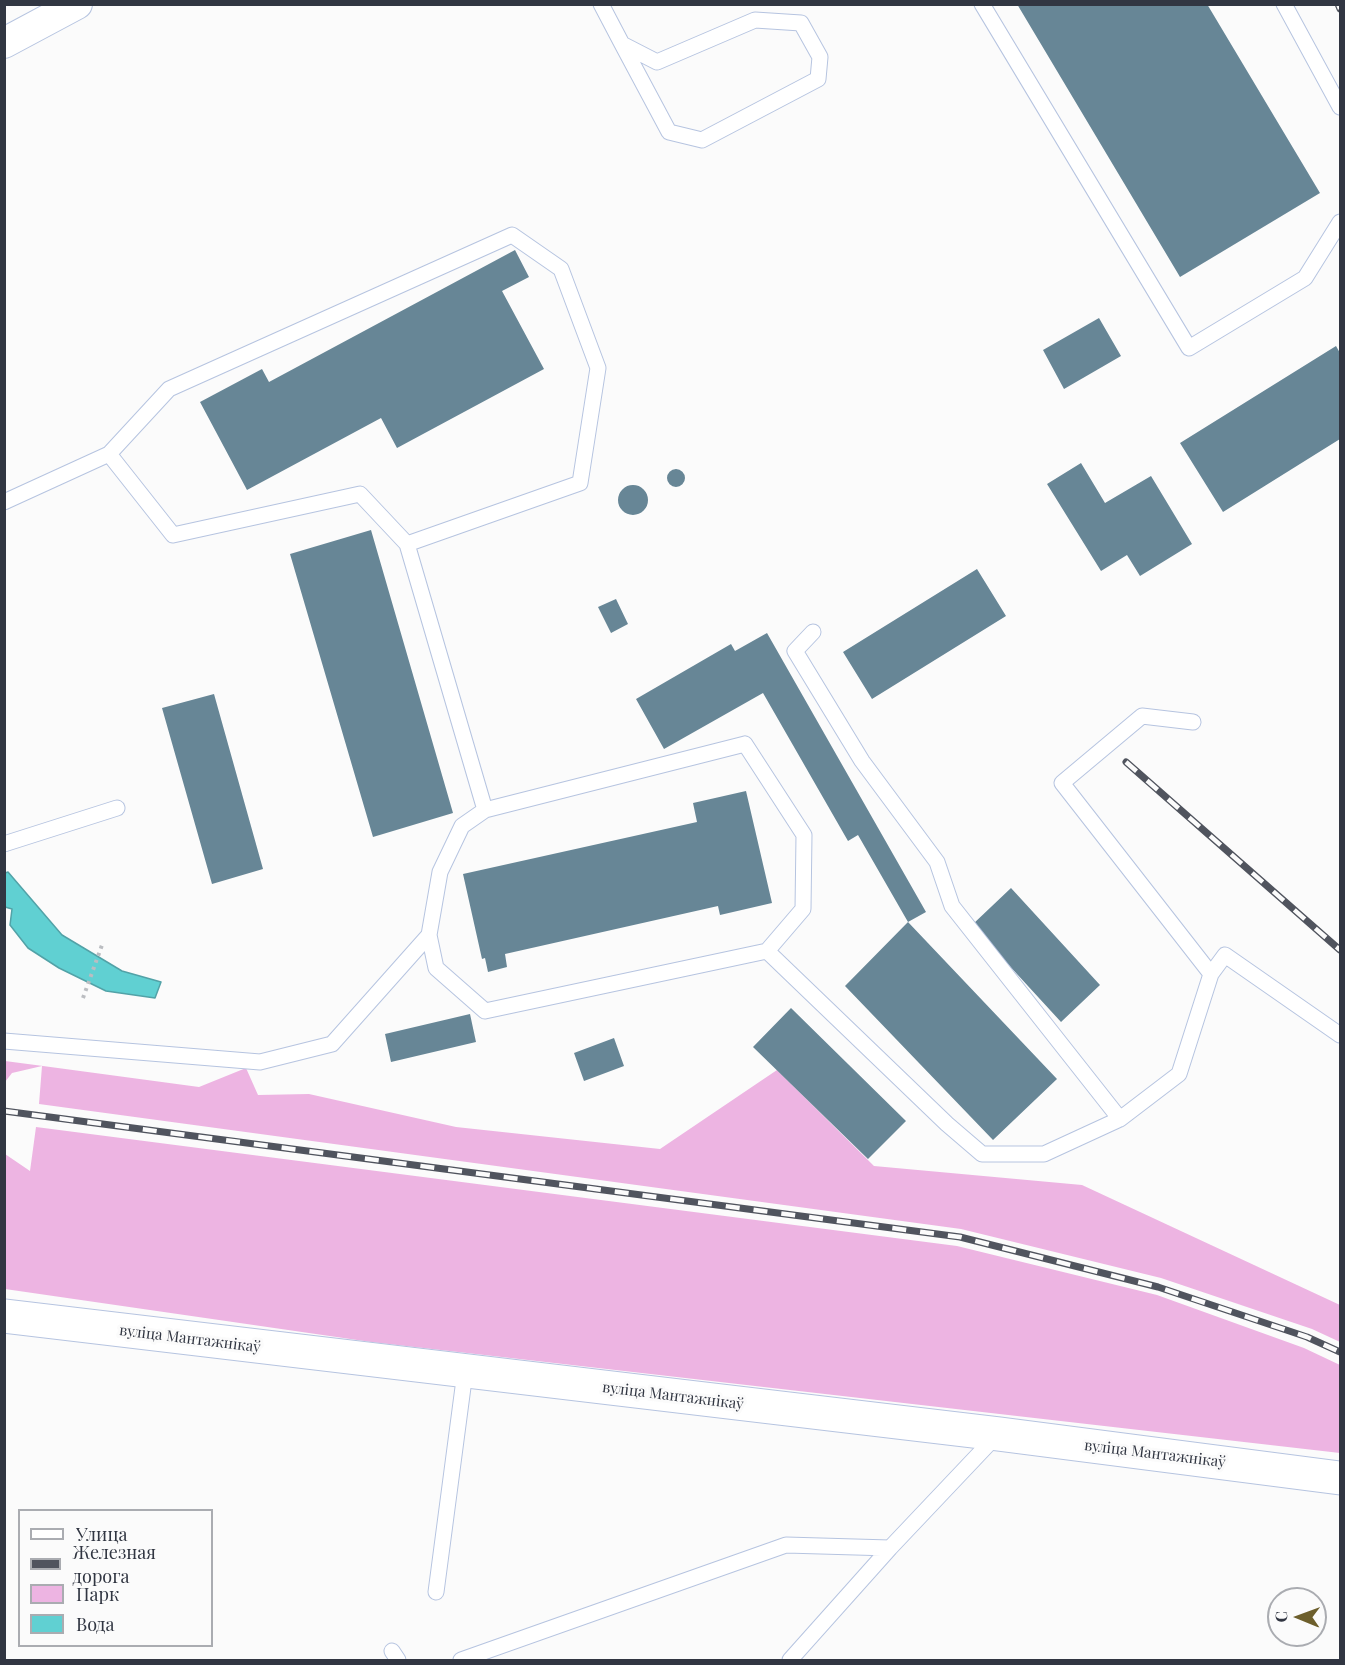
<!DOCTYPE html>
<html>
<head>
<meta charset="utf-8">
<style>
	body { margin:0 }
	#map { position:relative; width:1345px; height:1665px; overflow:hidden; background:#fbfbfb; font-family:"Playfair Display",serif }
	canvas { display:block }
	.frame { position:absolute; inset:0; border:6px solid #313642; pointer-events:none }
	.legend { position:absolute; left:18px; top:1509px; width:195px; height:138px; box-sizing:border-box; background:#fbfbfb; border:2px solid #aaacb1; margin:0; padding:8px 10px; list-style:none; font-size:18px; color:#313642 }
	.legend li { display:flex; align-items:center; gap:12px; height:30px }
	.legend b { width:30px; border:2px solid #aaacb1 }
	.north { position:absolute; left:1267px; top:1587px; width:60px; height:60px; box-sizing:border-box; background:#fbfbfb; border:2px solid #aaacb1; border-radius:50%; rotate:271deg; font-size:16px; font-weight:700; line-height:24px; text-align:center; color:#313642 }
	.north::after { content:''; display:block; margin:auto; width:21px; height:27px; background:#6d5f2c; clip-path:polygon(50% 0,100% 100%,50% 72%,0 100%) }
</style>
</head>
<body>
<div id="map">
<canvas width="1345" height="1665"></canvas>
<div class="frame"></div>
<ul class="legend">
<li><b style="height:8px;background:#fff"></b>Улица</li>
<li><b style="height:8px;background:#50545e"></b>Железная дорога</li>
<li><b style="height:16px;background:#edb4e2"></b>Парк</li>
<li><b style="height:16px;background:#60d0d2"></b>Вода</li>
</ul>
<div class="north">С</div>
</div>
<script>
const ctx = document.querySelector('canvas').getContext('2d');
ctx.lineJoin = 'round';
function paint(path, color) {
  ctx.fillStyle = color;
  ctx.fill(path, 'evenodd');
}
function shape(rows) {
  const path = new Path2D();
  for (const r of rows) {
    if (r.length === 3) {
      path.moveTo(r[0] + r[2], r[1]);
      path.arc(r[0], r[1], r[2], 0, 2 * Math.PI);
      continue;
    }
    path.moveTo(r[0], r[1]);
    for (let i = 2; i < r.length; i += 2) path.lineTo(r[i], r[i + 1]);
  }
  return path;
}
function strokePath(path, color, width, dash) {
  ctx.strokeStyle = color;
  ctx.lineWidth = width;
  ctx.lineCap = dash ? 'butt' : 'round';
  ctx.setLineDash(dash || []);
  ctx.stroke(path);
}
function drawText(font, color, halo, rows, align = 'center') {
  ctx.font = font + ' "Playfair Display",serif';
  ctx.lineWidth = 6;
  ctx.setLineDash([]);
  ctx.textBaseline = 'middle';
  ctx.strokeStyle = halo;
  ctx.fillStyle = color;
  for (const [text, x, y, turn = 0] of rows) {
    ctx.save();
    ctx.translate(x, y);
    ctx.rotate((+turn || 0) * Math.PI / 180);
    ctx.textAlign = isNaN(turn) ? turn : align;
    if (halo) ctx.strokeText(text, 0, 0);
    ctx.fillText(text, 0, 0);
    ctx.restore();
  }
}
paint(shape([
	[5,1061,43,1066,199,1087,246,1068,258,1095,309,1094,456,1127,660,1149,777,1070,874,1166,1082,1185,1340,1305,1340,1342,1312,1329,1161,1278,961,1229,39,1104,42,1066,12,1073,5,1082],
	[36,1127,957,1246,1157,1295,1304,1348,1340,1365,1340,1453,371,1342,5,1289,5,1154,30,1171]
]), '#edb4e2');
const water = shape([
	[8,872,62,935,122,971,161,982,155,998,106,991,59,968,28,948,10,925,12,909,5,907,5,873,8,872]
]);
paint(water, '#60d0d2');
strokePath(water, '#52a2a7', 1.5);
paint(shape([
	[1017,4,1207,4,1320,193,1180,277],
	[515,250,529,277,502,291,544,369,397,448,381,418,247,490,200,402,262,369,269,382],
	[1099,318,1121,356,1064,389,1043,350],
	[1336,346,1340,353,1340,439,1223,512,1180,443],
	[1081,463,1105,503,1151,476,1192,544,1140,576,1127,555,1101,571,1047,484],
	[676,478,9],
	[633,500,15],
	[371,530,453,813,373,837,290,554],
	[977,569,1006,616,872,699,843,652],
	[616,599,628,624,611,633,598,607],
	[767,633,926,912,908,922,858,835,848,841,763,693,664,749,636,699,731,644,735,651],
	[214,694,263,869,212,884,162,708],
	[746,791,772,903,720,915,718,906,505,954,507,967,488,972,485,958,482,959,463,874,697,822,693,803],
	[1011,888,1100,985,1061,1022,972,925],
	[908,922,1057,1079,993,1140,845,986],
	[791,1008,906,1121,868,1159,753,1047],
	[470,1014,476,1042,391,1062,385,1034],
	[614,1038,624,1066,584,1081,574,1053]
]), '#678696');
const lane = shape([
	[601,4,622,44,669,132,702,140,818,79,820,57,801,23,755,20,657,62,622,44],
	[982,4,1189,348,1305,278,1340,222],
	[1284,4,1340,107],
	[109,454,173,535,360,494,407,544,485,810],
	[4,502,109,454,169,389,512,235,561,269,598,368,580,483,407,544],
	[813,632,795,651,862,761,937,862,952,906,1120,1119],
	[1193,722,1142,716,1062,783,1211,974],
	[745,744,804,835,803,909,767,951,485,1011,436,968,429,935,440,872,462,826,485,810,745,744],
	[4,844,117,808],
	[767,951,947,1124,982,1154,1044,1154,1120,1119,1179,1074,1211,974,1225,955,1340,1035],
	[4,1041,260,1062,332,1044,429,935],
	[436,1592,465,1372],
	[392,1651,398,1660],
	[461,1660,786,1545,890,1548],
	[790,1660,890,1548,997,1435]
]);
const street = shape([
	[4,43,77,4]
]);
const secondary = shape([
	[4,1316,999,1434,1340,1478]
]);
strokePath(lane, '#b6c4e0', 17);
strokePath(street, '#b6c4e0', 32);
strokePath(secondary, '#b6c4e0', 35);
strokePath(shape([
	[83,998,102,945]
]), '#bbbdc1', 4, [3, 4.5]);
strokePath(lane, '#fff', 15);
strokePath(street, '#fff', 30);
strokePath(secondary, '#fff', 33);
const rail = shape([
	[1338,4,1340,9],
	[1126,762,1340,950],
	[4,1111,960,1237,1158,1287,1307,1337,1340,1352]
]);
strokePath(rail, '#50545e', 7);
strokePath(rail, '#fbfbfb', 4.5, [14]);
drawText('15px', '#313642', '#fbfbfb', [
	["вуліца Мантажнікаў",190,1339,7],
	["вуліца Мантажнікаў",673,1396,7],
	["вуліца Мантажнікаў",1155,1454,7]
]);
</script>
</body>
</html>
